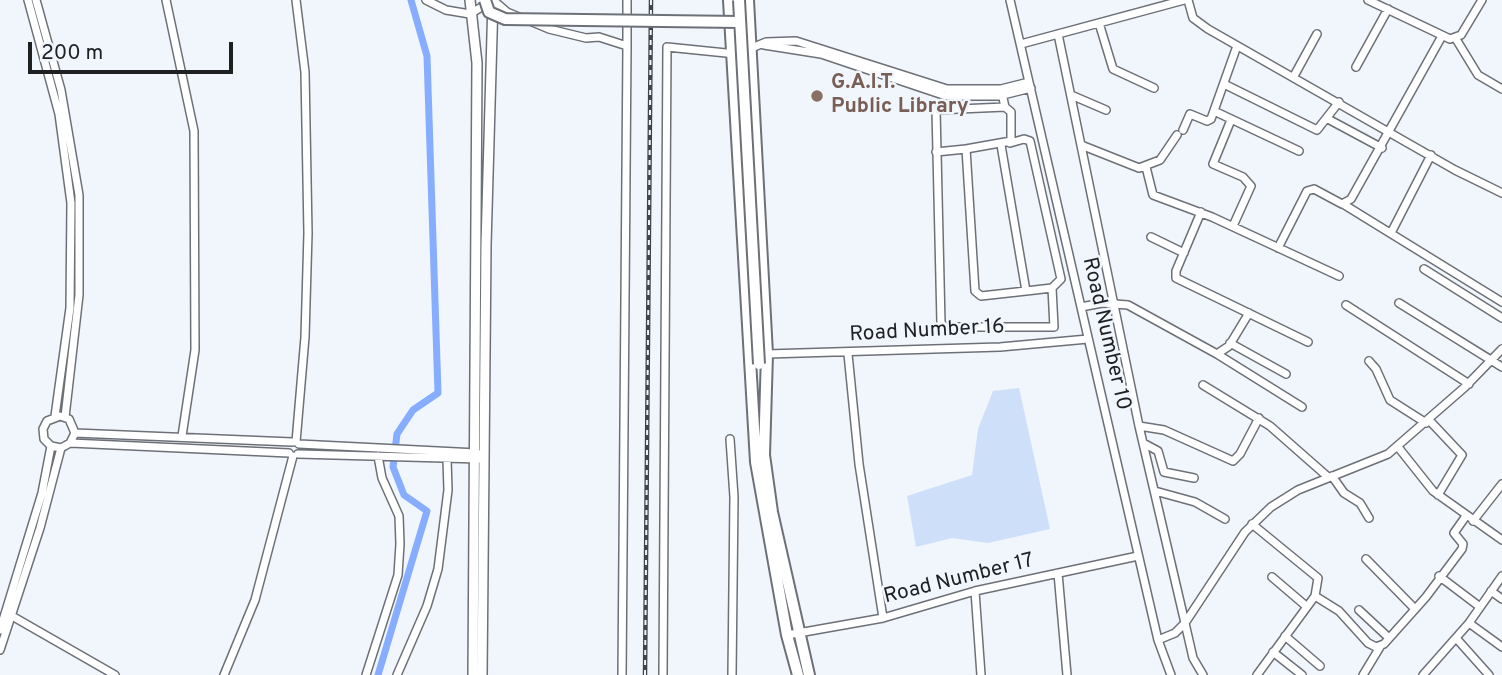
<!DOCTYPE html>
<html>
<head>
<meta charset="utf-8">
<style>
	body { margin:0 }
	#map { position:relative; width:1502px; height:675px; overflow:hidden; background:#f1f5fc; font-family:Overpass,sans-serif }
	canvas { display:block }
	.scale { position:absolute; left:28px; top:42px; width:205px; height:32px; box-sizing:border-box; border:4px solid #1e2022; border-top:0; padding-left:9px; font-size:21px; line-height:24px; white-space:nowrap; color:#1e2022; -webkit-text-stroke:5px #f1f5fc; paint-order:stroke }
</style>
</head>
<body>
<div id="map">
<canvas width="1502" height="675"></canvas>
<div class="scale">200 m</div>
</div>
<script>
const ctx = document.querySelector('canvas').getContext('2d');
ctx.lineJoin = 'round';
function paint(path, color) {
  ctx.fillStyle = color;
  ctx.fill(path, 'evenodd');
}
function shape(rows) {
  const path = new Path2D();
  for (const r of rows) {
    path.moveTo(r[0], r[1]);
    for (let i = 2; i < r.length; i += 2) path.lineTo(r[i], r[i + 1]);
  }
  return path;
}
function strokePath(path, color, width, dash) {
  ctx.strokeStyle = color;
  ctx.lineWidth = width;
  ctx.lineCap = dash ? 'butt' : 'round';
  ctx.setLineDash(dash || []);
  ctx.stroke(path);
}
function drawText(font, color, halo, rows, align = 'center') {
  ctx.font = font + ' Overpass,sans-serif';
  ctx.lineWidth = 5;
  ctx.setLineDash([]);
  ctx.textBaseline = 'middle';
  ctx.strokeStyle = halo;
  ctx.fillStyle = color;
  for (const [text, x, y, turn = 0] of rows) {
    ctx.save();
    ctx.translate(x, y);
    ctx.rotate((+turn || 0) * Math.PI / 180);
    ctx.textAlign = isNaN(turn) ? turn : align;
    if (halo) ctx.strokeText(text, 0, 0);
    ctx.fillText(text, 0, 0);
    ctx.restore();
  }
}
paint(shape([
	[1019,388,1050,529,988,543,952,538,916,547,907,496,972,475,978,429,993,391]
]), '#cedffa');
strokePath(shape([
	[378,675,427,511,404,495,393,467,397,434,413,410,438,393,427,56,411,0]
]), '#86adff', 7);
const minor = shape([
	[28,0,59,114,71,203,70,308,55,416],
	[36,0,61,90,79,195,79,295,65,417],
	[166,0,194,131,195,350,182,436],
	[426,0,446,10,470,14,493,0,507,12,519,17],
	[627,0,627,46],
	[1010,0,1158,640,1171,675],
	[1188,0,1193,18,1208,29,1455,170,1502,193],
	[1368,0,1450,39,1461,35,1482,0],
	[530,21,549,29,586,38,599,37,627,46,622,675],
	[1099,23,1113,69,1154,88],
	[1058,34,1139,426,1185,623,1175,633,1158,640],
	[1456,39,1478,75,1502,89],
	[1021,44,1184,0],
	[764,45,821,54,946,96,999,96,1031,88],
	[747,50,766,42,796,41,947,89,1001,89,1029,82],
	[1356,67,1388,9],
	[1294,76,1317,34],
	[1224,84,1317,130,1339,102],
	[1071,95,1106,110],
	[1005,107,936,110,941,323,945,327,1054,327,1052,288,1026,291],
	[1214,111,1299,151],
	[1328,119,1382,148],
	[1231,120,1213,164,1243,177,1251,186,1233,226],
	[1183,130,1190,114,1207,121,1211,119,1237,46],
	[1010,143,1024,139,1030,141,1061,279,1052,288],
	[1001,145,1026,291,981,296,975,291,966,149,1011,141,1011,112,1005,107,1001,89],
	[1081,145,1139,168,1160,160,1177,135],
	[936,152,966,149],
	[1146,167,1153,195,1212,217,1339,276],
	[1343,204,1502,302],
	[1201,212,1176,271,1176,278,1308,342],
	[1391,233,1431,155],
	[1151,237,1184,253],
	[1278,248,1307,191,1314,189,1342,204,1351,199,1442,36],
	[1424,269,1502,318],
	[1399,303,1502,367],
	[1346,305,1469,384],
	[1081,307,1102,303,1128,305,1217,354,1229,346,1249,313],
	[1230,343,1286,374],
	[767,354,1000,347,1088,339],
	[848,354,859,464,883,618],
	[1217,354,1302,407],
	[1369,361,1376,369,1390,400,1426,423],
	[1203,385,1270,426,1328,477],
	[1429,420,1462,455,1438,495],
	[1139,426,1164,430,1233,461,1240,454,1259,418],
	[75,433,292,442],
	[730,439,734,497,732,675],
	[296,442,305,337,308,233,305,72,296,0],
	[70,443,75,433,69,419,60,416,47,421,43,429,44,439,51,446,61,448,70,443,289,453],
	[1143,443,1158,451,1164,472,1194,478],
	[299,444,477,453],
	[1398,447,1433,491,1502,540],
	[298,454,480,459],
	[1332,476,1344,493,1360,503,1369,518],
	[1155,491,1195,502,1225,519],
	[1473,521,1502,484],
	[1252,524,1318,578,1315,596],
	[1366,559,1415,609],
	[1058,573,1067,675],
	[1439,576,1480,607],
	[1272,577,1306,606],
	[975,591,981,675],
	[1491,591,1502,599],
	[1359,610,1389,638],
	[12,616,115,675],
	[1469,623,1502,647],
	[0,630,42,493,51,446],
	[787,635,883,618,975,591,1138,556],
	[1285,636,1320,666],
	[1456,638,1489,675],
	[0,650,40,528,61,448],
	[1273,652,1302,675],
	[224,675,255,600,293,456],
	[366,675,398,575,400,544,399,516,382,478,378,456],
	[397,675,427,606,438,569,448,490,447,459],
	[663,675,667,47,736,54],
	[1203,675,1193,658,1185,623,1245,532,1271,507,1298,490,1388,454,1465,387,1502,349],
	[1257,675,1315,596,1339,611,1368,643,1376,647,1384,644,1426,597,1462,549,1463,544,1454,533,1466,516],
	[1363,675,1380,647],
	[1423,675,1469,623,1502,576]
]);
const major = shape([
	[470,0,477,63,473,675],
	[482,675,486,245,493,0]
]);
const highway = shape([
	[729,0,756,462,787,635,798,675],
	[748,0,767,354,764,455,772,512,809,675]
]);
strokePath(minor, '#6d7177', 10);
strokePath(major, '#6d7177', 12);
strokePath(highway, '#6d7177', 14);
strokePath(minor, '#fff', 7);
strokePath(major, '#fff', 9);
strokePath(highway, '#fff', 10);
const rail = shape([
	[645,675,651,0]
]);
strokePath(rail, '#424447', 4.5);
strokePath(rail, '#f1f5fc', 2, [5]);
const highwayBridge = shape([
	[485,0,489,12,505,19,740,22],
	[739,0,759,364]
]);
strokePath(highwayBridge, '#6d7177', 14, []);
strokePath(highwayBridge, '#fff', 10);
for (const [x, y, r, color] of [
	[817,96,7,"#8d6e63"]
]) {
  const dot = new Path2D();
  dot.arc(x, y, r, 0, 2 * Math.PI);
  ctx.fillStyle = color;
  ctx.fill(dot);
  strokePath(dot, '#f1f5fc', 2.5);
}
drawText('bold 21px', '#785e54', '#f1f5fc', [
	["G.A.I.T.",831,84],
	["Public Library",831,108]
], 'left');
drawText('21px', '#1e2022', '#f1f5fc', [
	["Road Number 16",927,332,-3],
	["Road Number 10",1105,334,77],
	["Road Number 17",959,580,-14]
]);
</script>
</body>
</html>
